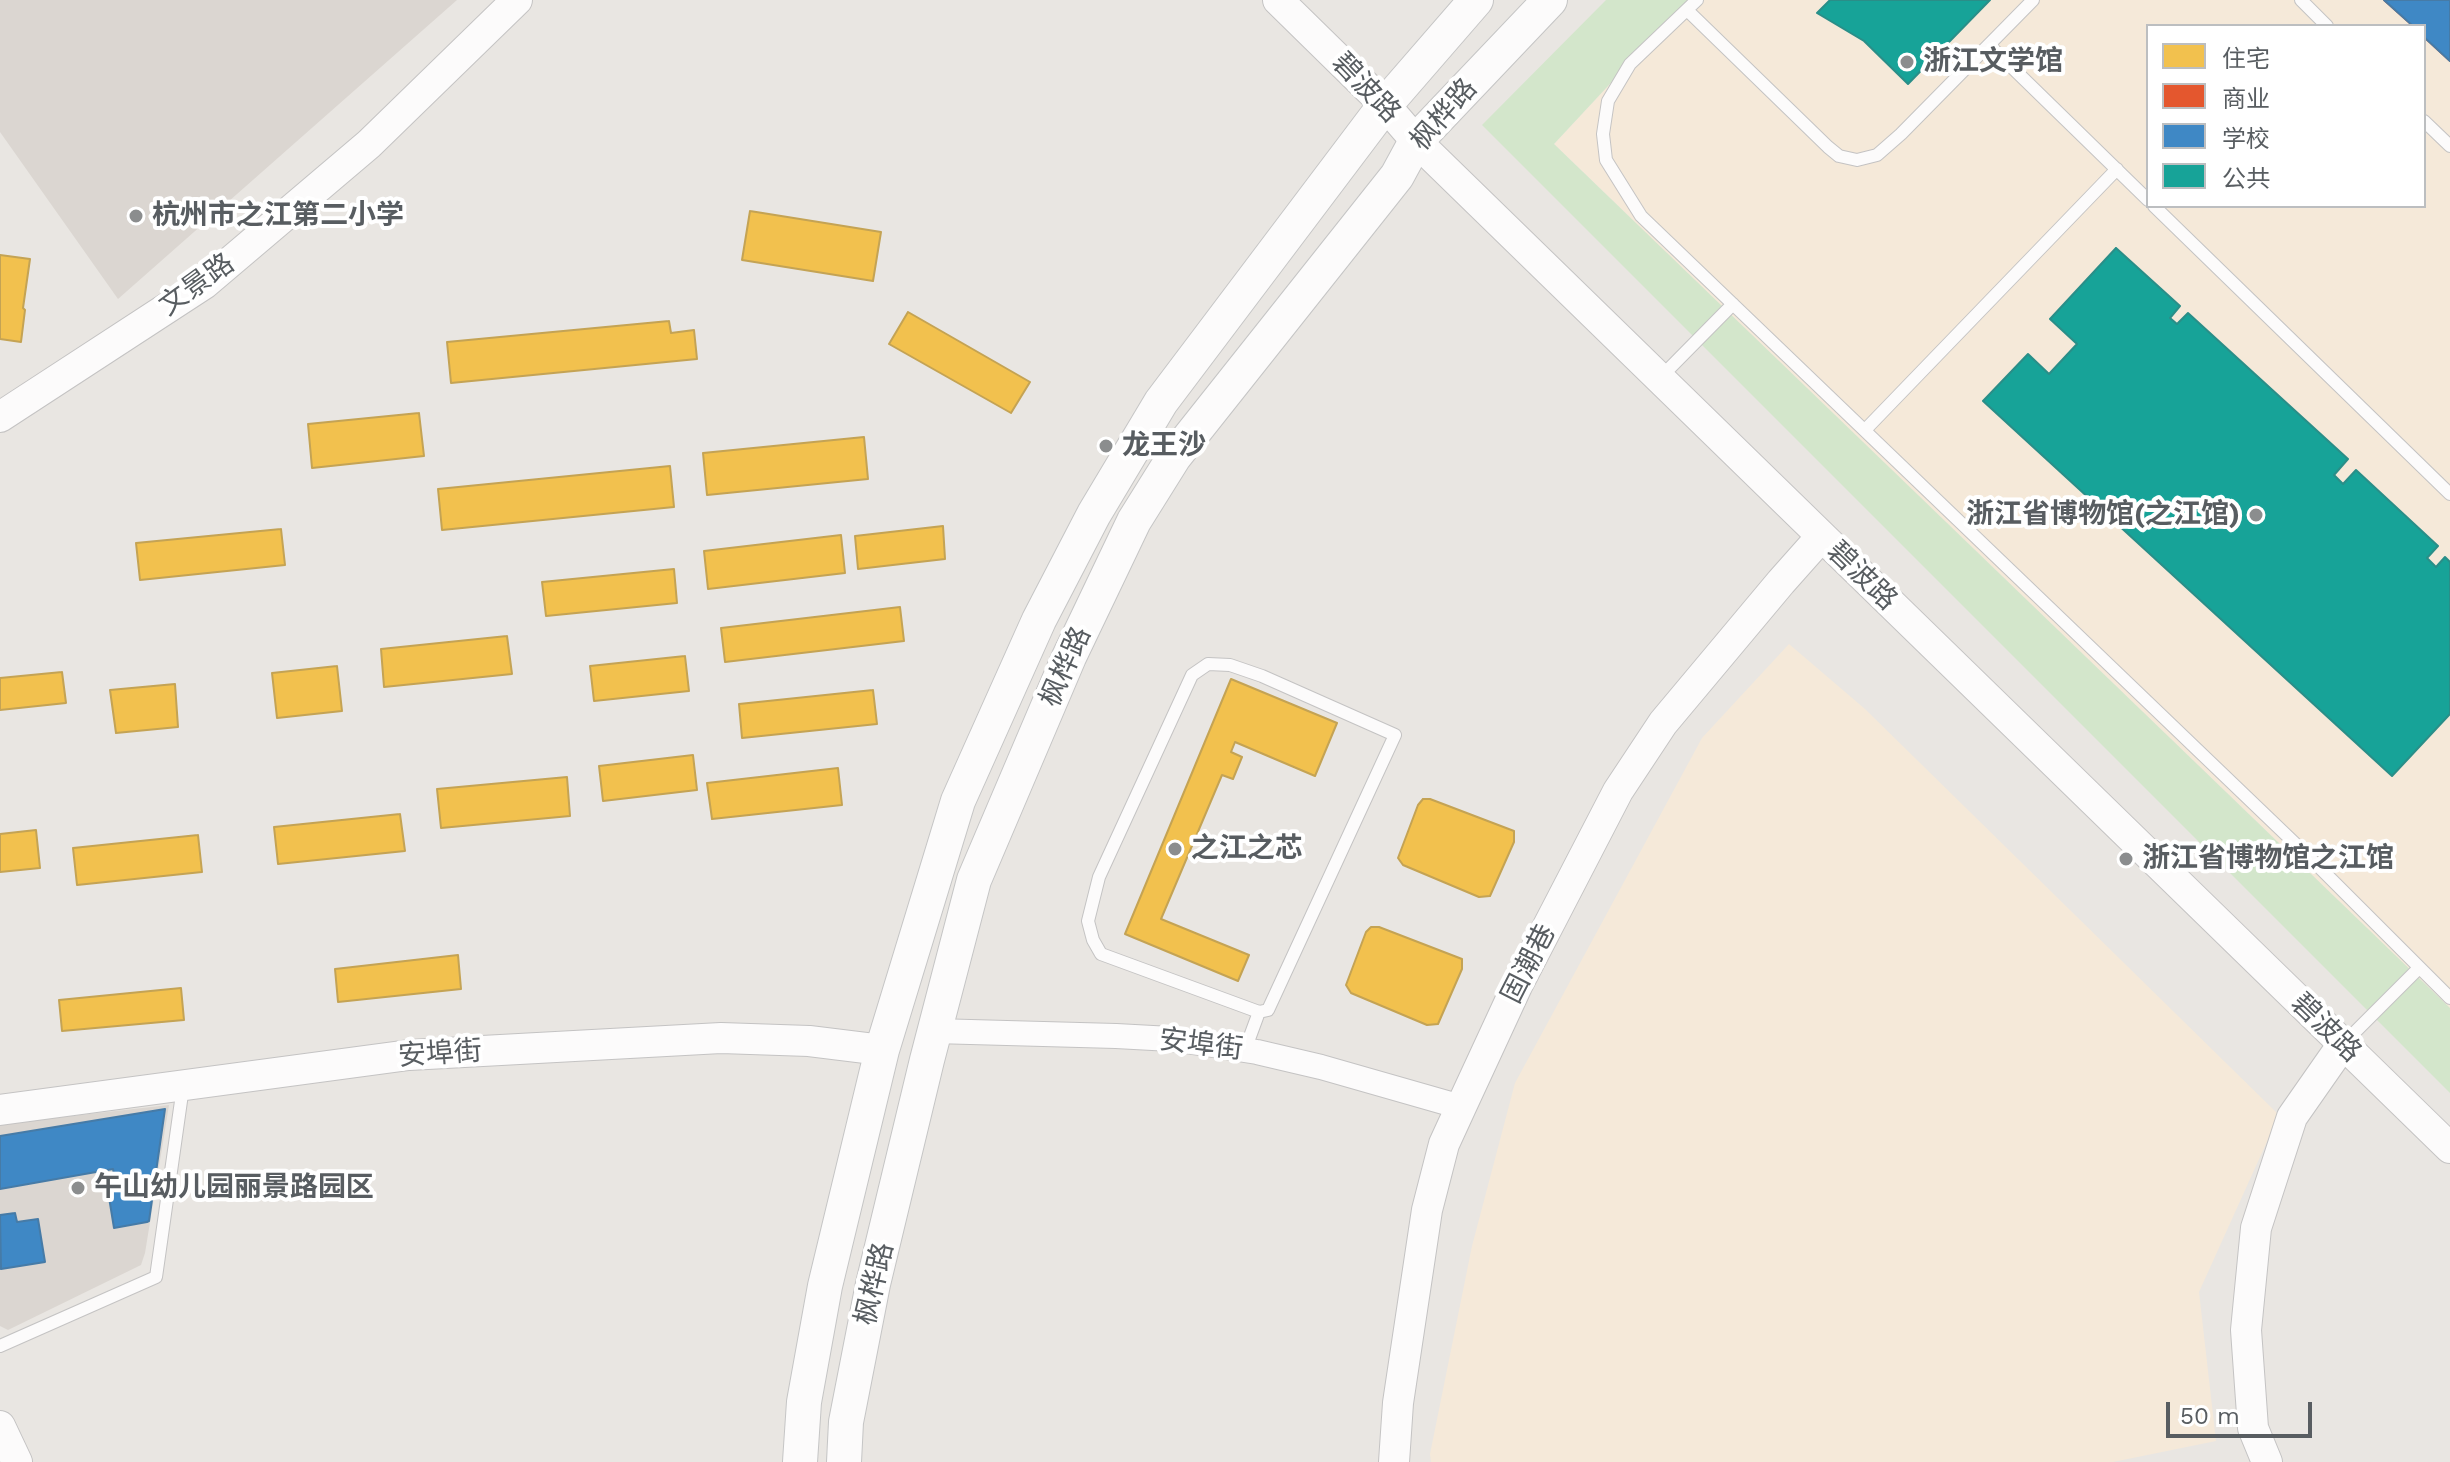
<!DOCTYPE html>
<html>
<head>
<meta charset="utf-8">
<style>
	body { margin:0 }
	#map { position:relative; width:2450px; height:1462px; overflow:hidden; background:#e9e6e2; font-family:"Work Sans","Noto Sans SC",sans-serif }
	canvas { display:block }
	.legend { position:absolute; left:2146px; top:24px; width:280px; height:184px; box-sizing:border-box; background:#fff; border:2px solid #bcbec0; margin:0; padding:10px 14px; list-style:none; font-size:24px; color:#585d61 }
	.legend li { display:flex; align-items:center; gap:16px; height:40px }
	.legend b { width:40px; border:2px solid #bcbec0 }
	.scale { position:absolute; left:2166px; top:1402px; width:146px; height:36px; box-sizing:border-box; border:4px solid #585d61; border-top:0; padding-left:10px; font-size:24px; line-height:28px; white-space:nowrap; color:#585d61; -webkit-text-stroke:6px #fff; paint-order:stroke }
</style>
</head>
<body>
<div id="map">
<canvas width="2450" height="1462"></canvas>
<ul class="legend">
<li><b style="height:22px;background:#f2c14e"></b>住宅</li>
<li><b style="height:22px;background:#e4572e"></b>商业</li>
<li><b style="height:22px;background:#3f88c5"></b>学校</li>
<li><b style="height:22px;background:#17a398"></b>公共</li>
</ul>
<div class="scale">50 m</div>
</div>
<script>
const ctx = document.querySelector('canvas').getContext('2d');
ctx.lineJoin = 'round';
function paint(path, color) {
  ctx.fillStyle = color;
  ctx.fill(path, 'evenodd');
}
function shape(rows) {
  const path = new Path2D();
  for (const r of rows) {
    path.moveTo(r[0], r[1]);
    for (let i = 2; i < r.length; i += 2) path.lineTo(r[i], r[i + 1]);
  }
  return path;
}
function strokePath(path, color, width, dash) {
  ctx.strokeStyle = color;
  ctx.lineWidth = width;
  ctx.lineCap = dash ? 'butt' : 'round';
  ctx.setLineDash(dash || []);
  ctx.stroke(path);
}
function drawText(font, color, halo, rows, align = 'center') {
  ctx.font = font + ' "Work Sans","Noto Sans SC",sans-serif';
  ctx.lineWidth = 8;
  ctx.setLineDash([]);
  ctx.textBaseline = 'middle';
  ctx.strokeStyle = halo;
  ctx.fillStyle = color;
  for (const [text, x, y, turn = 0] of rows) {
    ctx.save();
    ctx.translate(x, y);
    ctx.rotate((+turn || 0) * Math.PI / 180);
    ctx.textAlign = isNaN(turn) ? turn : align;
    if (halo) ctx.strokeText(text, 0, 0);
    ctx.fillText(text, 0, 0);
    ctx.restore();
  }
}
paint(shape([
	[1688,0,2450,0,2450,1008,1554,144],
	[2148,26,2424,26,2424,206,2148,206],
	[1789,644,1865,709,2279,1115,2199,1292,2216,1441,2113,1462,1431,1462,1430,1454,1472,1246,1515,1083,1702,738]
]), '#f5e9d9');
paint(shape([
	[0,0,457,0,118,299,0,132],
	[169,1105,145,1253,141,1265,8,1330,0,1326,0,1124]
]), '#dbd6d1');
paint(shape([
	[1606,0,1688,0,1554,144,2450,1008,2450,1093,1482,125]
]), '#d3e6cb');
const homes = shape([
	[750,211,881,232,873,281,742,260,750,211],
	[0,255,30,259,23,308,25,310,21,342,0,339,0,255],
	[908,312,1030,382,1011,413,889,344,908,312],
	[669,321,671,333,694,330,697,359,451,383,447,342,669,321],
	[419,413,424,456,312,468,308,424,419,413],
	[864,437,868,479,707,495,703,453,864,437],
	[670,466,674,507,442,530,438,489,670,466],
	[943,526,945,559,858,569,855,536,943,526],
	[281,529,285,565,140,580,136,543,281,529],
	[841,535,845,573,708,589,704,551,841,535],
	[674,569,677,603,546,616,542,582,674,569],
	[900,607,904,641,725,662,721,628,900,607],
	[507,636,512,674,384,687,381,649,507,636],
	[685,656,689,691,594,701,590,666,685,656],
	[337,666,342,711,277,718,272,673,337,666],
	[62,672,66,703,0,710,0,678,62,672],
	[1231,679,1337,723,1315,776,1235,742,1231,752,1242,757,1233,779,1222,775,1161,919,1249,955,1238,981,1125,934,1231,679],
	[175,684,178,727,116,733,110,690,175,684],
	[873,690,877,724,742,738,739,704,873,690],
	[693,755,697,790,603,801,599,766,693,755],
	[838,768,842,805,712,819,707,783,838,768],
	[567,777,570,816,441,828,437,789,567,777],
	[1423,799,1430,799,1514,831,1514,842,1490,896,1479,897,1403,865,1398,858,1418,805,1423,799],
	[400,814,405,851,278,864,274,827,400,814],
	[36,830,40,868,0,872,0,834,36,830],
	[198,835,202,872,77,885,73,848,198,835],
	[1371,927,1379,927,1462,959,1462,969,1438,1024,1427,1025,1351,993,1346,985,1366,932,1371,927],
	[458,955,461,989,338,1002,335,969,458,955],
	[181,988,184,1020,62,1031,59,1000,181,988]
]);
paint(homes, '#f2c14e');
strokePath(homes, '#c4a354', 2);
const shops = shape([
	[2384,0,2450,0,2450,61,2424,37,2424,26,2413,26,2384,0]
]);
paint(shops, '#e4572e');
strokePath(shops, '#ba593d', 2);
const schools = shape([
	[2384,0,2450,0,2450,61,2424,37,2424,26,2413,26,2384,0],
	[165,1109,149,1221,147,1222,114,1228,107,1185,116,1184,113,1169,0,1189,0,1136,165,1109],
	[15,1213,17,1222,38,1219,45,1262,1,1269,0,1215,15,1213]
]);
paint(schools, '#3f88c5');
strokePath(schools, '#467ba7', 2);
const public = shape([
	[1830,0,1990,0,1908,84,1864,41,1817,13,1830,0],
	[2116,248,2180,306,2170,318,2177,324,2188,313,2348,459,2334,475,2343,484,2356,470,2438,546,2427,558,2436,567,2445,557,2450,562,2450,714,2392,776,1983,401,2028,354,2049,374,2077,344,2050,319,2116,248]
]);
paint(public, '#17a398');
strokePath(public, '#2a8e88', 2);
const service = shape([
	[1697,0,1630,64,1608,101,1603,134,1606,160,1641,216,2305,853,2450,998],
	[2301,0,2327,26],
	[1687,10,1828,147,1839,156,1857,160,1877,155,1901,134,2033,0],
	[1989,45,2148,200],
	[2424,121,2450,146],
	[2154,206,2450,494],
	[1659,379,1733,304],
	[1865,430,2117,169],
	[2343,1044,2419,968],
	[1245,1050,1259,1012,1101,954,1093,940,1088,921,1099,877,1192,675,1208,664,1230,665,1262,676,1395,735,1268,1010,1259,1012],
	[0,1346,156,1277,183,1087]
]);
const minor = shape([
	[934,1031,1116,1036,1171,1039,1213,1045,1257,1052,1321,1067,1461,1107]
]);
const tertiary = shape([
	[1278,0,1385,105,1416,141,2450,1148],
	[0,417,204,284,369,144,517,0],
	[0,1110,409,1055,721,1038,809,1041,882,1050],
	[0,1426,17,1462],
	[1394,1462,1398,1403,1427,1210,1444,1144,1461,1107,1517,986,1618,791,1663,723,1781,582,1821,537],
	[2267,1462,2253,1428,2246,1330,2256,1228,2292,1117,2343,1044]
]);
const secondary = shape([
	[800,1462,804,1402,825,1286,882,1050,958,801,1039,620,1094,514,1161,402,1385,105,1476,0],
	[844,1462,846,1422,873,1284,927,1060,974,880,1069,657,1134,521,1174,457,1397,176,1416,141,1550,0]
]);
strokePath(service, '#c4c3c3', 14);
strokePath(minor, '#c4c3c3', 26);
strokePath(tertiary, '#c4c3c3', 32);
strokePath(secondary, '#c5c5c5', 36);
strokePath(service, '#fcfbfb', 12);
strokePath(minor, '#fcfbfb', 24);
strokePath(tertiary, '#fcfbfb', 30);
strokePath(secondary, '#fcfbfb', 34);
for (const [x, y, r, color] of [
	[1907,62,8,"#8b8d8e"],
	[136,216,8,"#8b8d8e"],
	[1106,446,8,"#8b8d8e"],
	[2256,515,8,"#8b8d8e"],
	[1175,849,8,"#8b8d8e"],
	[2126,859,8,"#8b8d8e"],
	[78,1188,8,"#8b8d8e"]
]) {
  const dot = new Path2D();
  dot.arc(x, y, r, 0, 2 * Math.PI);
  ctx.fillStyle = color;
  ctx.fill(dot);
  strokePath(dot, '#fff', 3);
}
drawText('bold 28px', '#585d61', '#fff', [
	["浙江文学馆",1923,62],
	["杭州市之江第二小学",152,216],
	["龙王沙",1122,446],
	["浙江省博物馆(之江馆)",2240,515,"right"],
	["之江之芯",1191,849],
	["浙江省博物馆之江馆",2142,859],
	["午山幼儿园丽景路园区",94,1188]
], 'left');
drawText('28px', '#585d61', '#fff', [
	["碧波路",1366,88,46],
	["枫桦路",1444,115,-49],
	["文景路",197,285,-36],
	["碧波路",1862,576,44],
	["枫桦路",1066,667,-66],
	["固潮巷",1529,964,-63],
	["碧波路",2326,1028,44],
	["安埠街",1201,1045,7],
	["安埠街",440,1054,-4],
	["枫桦路",875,1284,-77]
]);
</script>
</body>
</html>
